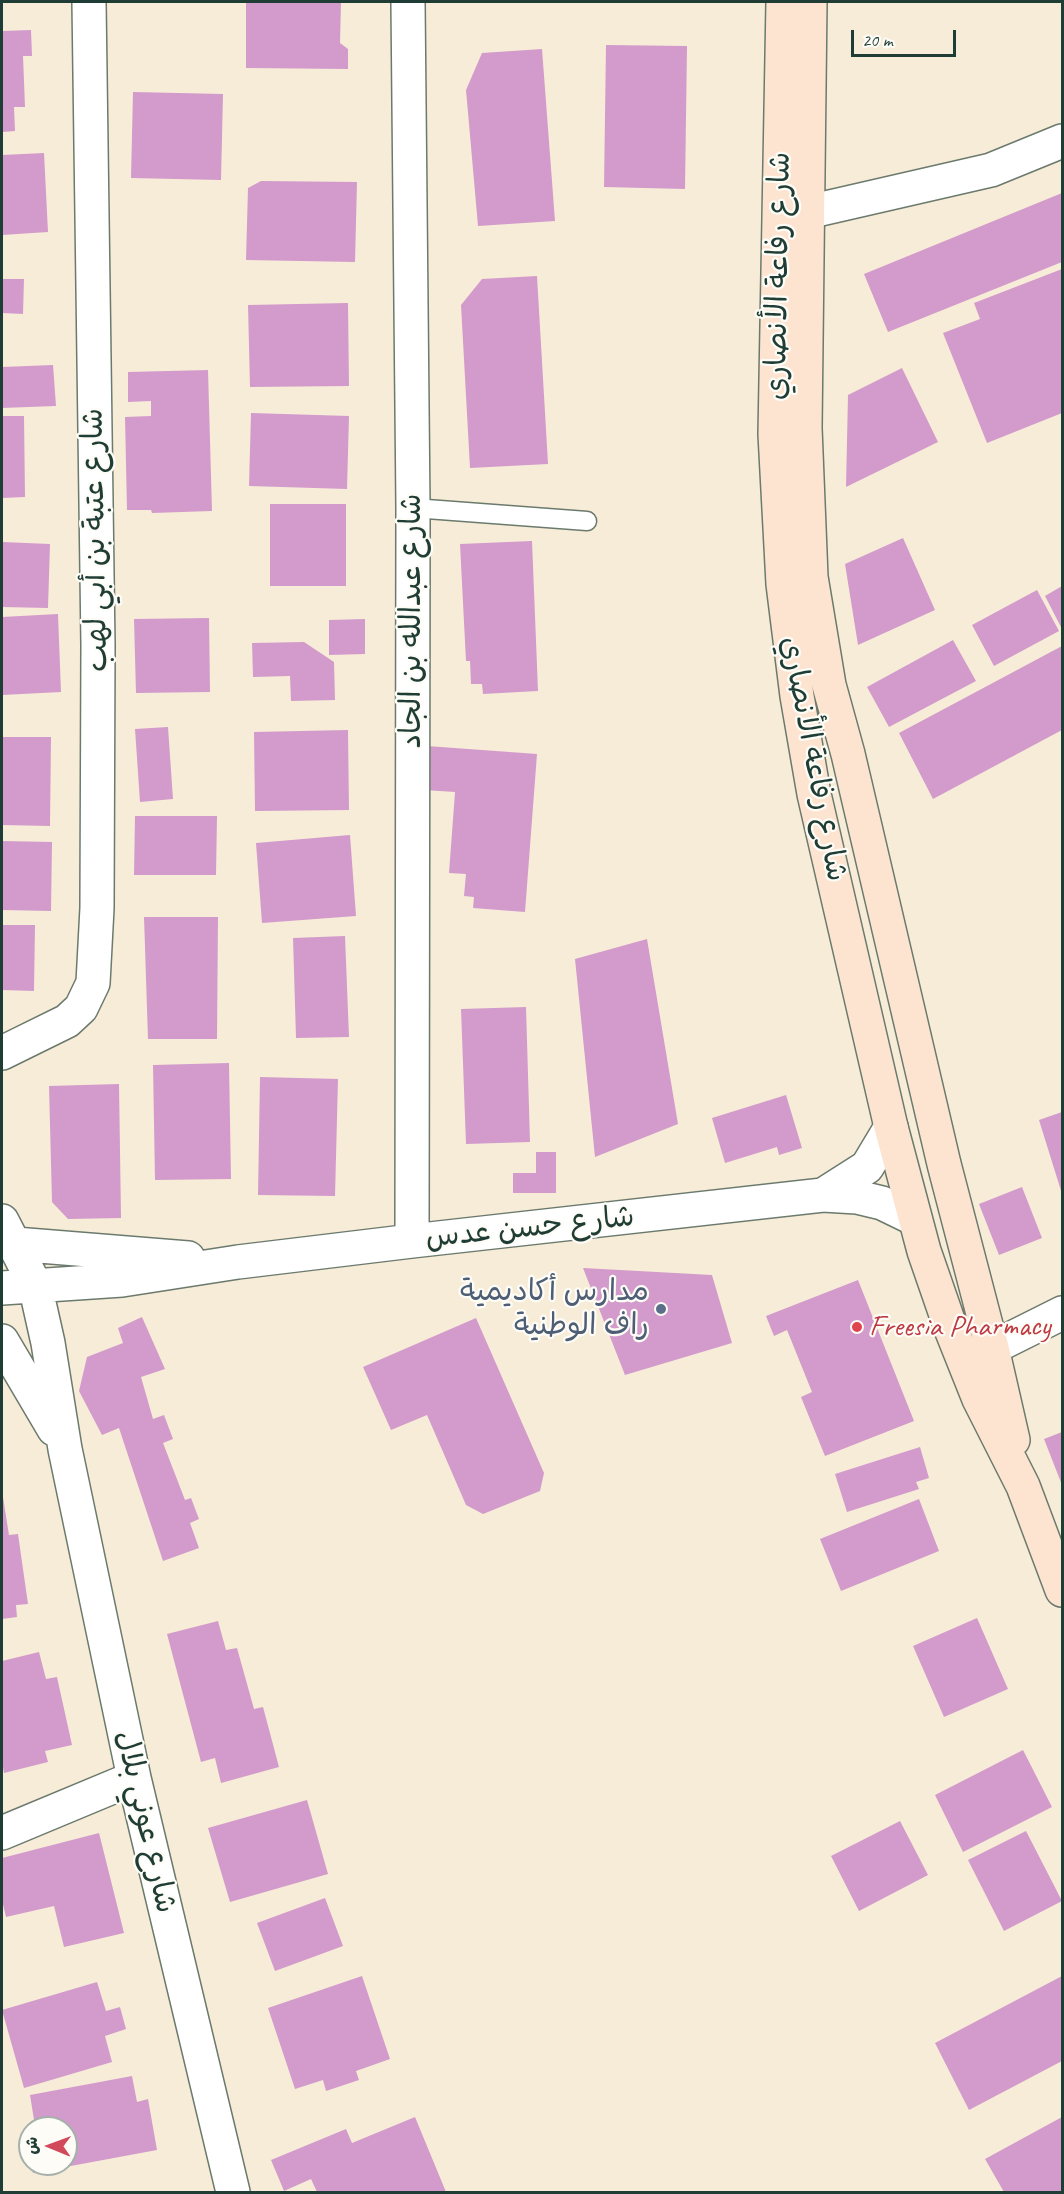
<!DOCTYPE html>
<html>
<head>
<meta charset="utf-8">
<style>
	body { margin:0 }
	#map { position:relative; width:1064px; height:2194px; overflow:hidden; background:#f7ecd8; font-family:Caveat,"Playpen Sans Arabic",sans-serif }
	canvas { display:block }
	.frame { position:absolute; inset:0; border:3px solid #1f3d34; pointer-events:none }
	.north { position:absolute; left:18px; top:2116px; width:60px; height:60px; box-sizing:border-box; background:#fdfcf7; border:2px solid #a4b0a9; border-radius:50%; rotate:271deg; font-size:16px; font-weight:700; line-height:24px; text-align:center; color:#1f3d34 }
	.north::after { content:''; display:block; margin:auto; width:21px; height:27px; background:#d1495b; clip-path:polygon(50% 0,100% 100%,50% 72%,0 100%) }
	.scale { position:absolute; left:851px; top:30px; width:105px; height:27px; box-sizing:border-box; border:3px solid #1f3d34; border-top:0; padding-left:8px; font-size:18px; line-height:21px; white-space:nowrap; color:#1f3d34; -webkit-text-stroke:4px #fdfcf7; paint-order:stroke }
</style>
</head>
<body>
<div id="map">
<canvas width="1064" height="2194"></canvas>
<div class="frame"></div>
<div class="north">ش</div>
<div class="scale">20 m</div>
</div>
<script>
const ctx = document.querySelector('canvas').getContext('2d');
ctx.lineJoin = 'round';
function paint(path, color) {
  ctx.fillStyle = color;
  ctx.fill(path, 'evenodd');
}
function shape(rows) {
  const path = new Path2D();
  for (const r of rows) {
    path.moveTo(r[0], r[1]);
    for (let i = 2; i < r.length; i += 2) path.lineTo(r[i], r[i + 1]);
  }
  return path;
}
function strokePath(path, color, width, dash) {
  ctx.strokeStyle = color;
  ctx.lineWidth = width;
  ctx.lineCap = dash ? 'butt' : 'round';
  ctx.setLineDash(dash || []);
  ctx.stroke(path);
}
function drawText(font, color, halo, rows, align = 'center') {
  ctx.font = font + ' Caveat,"Playpen Sans Arabic",sans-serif';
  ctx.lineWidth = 4.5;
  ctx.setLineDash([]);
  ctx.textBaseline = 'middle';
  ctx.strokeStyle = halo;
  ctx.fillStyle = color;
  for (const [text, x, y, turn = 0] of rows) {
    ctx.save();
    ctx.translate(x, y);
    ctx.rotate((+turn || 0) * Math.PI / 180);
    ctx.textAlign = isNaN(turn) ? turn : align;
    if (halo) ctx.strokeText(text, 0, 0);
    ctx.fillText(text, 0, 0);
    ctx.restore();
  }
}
paint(shape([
	[246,2,341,2,340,43,348,49,348,69,246,68],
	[31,30,32,56,23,56,25,107,14,107,15,131,2,132,2,31],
	[606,45,687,46,685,189,604,187],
	[542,49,555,221,478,226,466,90,482,53],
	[133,92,223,94,221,180,131,178],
	[44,153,48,232,2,235,2,155],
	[261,181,357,182,355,262,246,260,248,188],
	[1062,193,1062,262,888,332,864,274],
	[1062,269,1062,413,987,443,943,333,980,319,974,303],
	[537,276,548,464,470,468,461,305,482,279],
	[2,279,24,279,23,314,2,313],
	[348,303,349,386,250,387,248,305],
	[53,365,56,406,2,408,2,367],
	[902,368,938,442,846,487,848,395],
	[208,370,212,511,152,513,151,510,127,510,125,417,151,416,151,401,128,402,128,372],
	[251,413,349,416,347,489,249,486],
	[2,416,24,416,25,497,2,498],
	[270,504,346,504,346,586,270,586],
	[903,538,935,610,858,645,845,564],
	[532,541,538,691,483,694,482,684,471,684,470,661,466,661,460,544],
	[2,542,50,544,48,608,2,607],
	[1062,586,1062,629,1045,596],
	[1037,590,1059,631,994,666,972,625],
	[58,614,61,692,2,695,2,617],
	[209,618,210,692,136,693,134,619],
	[365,619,365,654,329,655,329,620],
	[953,640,976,681,889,727,867,687],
	[304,642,334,662,335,700,291,701,290,676,253,677,252,643],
	[1062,646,1062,730,933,799,899,733],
	[168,727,173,799,140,802,135,729],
	[348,730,349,810,255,811,254,732],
	[2,737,51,737,50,826,2,825],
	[427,746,537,754,525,912,473,908,474,897,464,896,466,874,449,873,455,792,424,790],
	[135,816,217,816,216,875,134,875],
	[350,835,356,916,262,923,256,843],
	[2,841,52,842,51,911,2,910],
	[144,917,218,917,217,1039,148,1039],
	[2,925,35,925,34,991,2,990],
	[345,936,349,1037,296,1038,293,938],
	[647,939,678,1124,595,1157,575,959],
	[526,1007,530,1142,466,1144,461,1009],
	[229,1063,231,1179,155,1180,153,1065],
	[260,1077,338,1079,335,1196,258,1195],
	[119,1084,121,1218,68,1219,52,1202,49,1086],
	[786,1095,802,1148,779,1155,777,1147,725,1163,712,1118],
	[1062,1112,1062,1194,1039,1120],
	[536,1152,556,1152,556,1193,513,1193,513,1173,536,1173],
	[1022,1187,1042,1238,999,1255,979,1204],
	[583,1268,712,1275,732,1343,625,1375],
	[858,1280,914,1421,825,1456,801,1397,812,1392,787,1330,774,1336,766,1316],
	[142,1317,165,1369,141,1377,153,1419,164,1415,173,1439,163,1443,185,1500,191,1498,199,1519,190,1523,199,1548,163,1561,119,1428,102,1435,79,1391,87,1357,123,1343,118,1328],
	[476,1318,544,1473,540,1491,483,1514,466,1505,427,1415,391,1430,363,1367],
	[1062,1432,1062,1485,1044,1439],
	[920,1447,929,1478,916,1482,919,1489,847,1512,835,1474],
	[2,1491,9,1535,18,1534,28,1604,16,1605,17,1617,2,1619],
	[919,1499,939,1551,841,1591,820,1539],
	[977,1618,1008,1689,944,1717,913,1646],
	[218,1621,226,1650,237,1648,254,1709,263,1707,279,1767,221,1783,215,1758,201,1762,167,1634],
	[39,1652,46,1679,57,1677,72,1745,45,1751,48,1762,4,1773,2,1761,2,1661],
	[1023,1750,1052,1807,963,1852,935,1795],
	[307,1800,328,1874,230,1902,208,1828],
	[900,1821,928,1875,859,1911,831,1856],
	[1026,1831,1062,1901,1004,1931,968,1860],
	[99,1833,124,1933,64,1947,54,1906,6,1917,2,1900,2,1858],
	[325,1898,343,1946,275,1971,257,1923],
	[362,1976,390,2059,356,2071,359,2080,326,2091,323,2080,295,2089,268,2008],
	[1062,1976,1062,2061,969,2110,935,2043],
	[97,1982,106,2011,120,2007,126,2029,105,2036,112,2062,24,2088,2,2010],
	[132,2076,137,2102,148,2099,157,2150,33,2173,31,2164,66,2164,66,2128,30,2128,29,2150,25,2127,35,2126,30,2095],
	[415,2117,446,2192,317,2192,311,2179,284,2191,271,2160,346,2129,352,2143],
	[1062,2117,1062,2192,1004,2192,985,2159]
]), '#d29bcb');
const lane = shape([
	[413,508,587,521]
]);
const street = shape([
	[408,2,413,508,412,1241],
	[781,214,808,212,991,170,1062,141],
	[2,1053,67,1021,81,1008,93,983,97,908,98,645,89,2],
	[823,1195,867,1167,891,1127],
	[2,1221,35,1285,48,1343,65,1449,134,1778,233,2192],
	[15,1244,188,1258],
	[2,1288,122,1280,238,1262,412,1241,823,1195,857,1197,882,1203,915,1219],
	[2,1341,54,1429],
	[992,1348,1062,1313],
	[2,1833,134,1778]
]);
const secondary = shape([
	[783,2,775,434,783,584,797,696,814,794,891,1127,924,1251,951,1329,979,1399,1023,1486,1062,1590],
	[810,2,805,428,811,577,829,685,848,754,944,1164,992,1348,1013,1440]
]);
strokePath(lane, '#6b7a6d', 21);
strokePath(street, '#6b7a6d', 36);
strokePath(secondary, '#6b7a6d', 36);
strokePath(lane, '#fff', 18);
strokePath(street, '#fff', 33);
strokePath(secondary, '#fde4d1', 33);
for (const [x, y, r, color] of [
	[661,1309,6,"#5c6f8a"],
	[857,1327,6,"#e0444e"]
]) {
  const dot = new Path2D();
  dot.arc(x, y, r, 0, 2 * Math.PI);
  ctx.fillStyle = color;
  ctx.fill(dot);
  strokePath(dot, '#fdfcf7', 2);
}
drawText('30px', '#1f3d34', '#fdfcf7', [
	["شارع رفاعة الأنصاري",779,276,-89],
	["شارع عتبة بن أبي لهب",96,540,-91],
	["شارع عبدالله بن الجاد",412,621,-90],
	["شارع رفاعة الأنصاري",813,759,79],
	["شارع حسن عدس",530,1228,-6],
	["شارع عوني بلال",145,1822,77]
]);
drawText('30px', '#4e5e75', '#fdfcf7', [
	["مدارس أكاديمية",649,1292],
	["راف الوطنية",649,1326]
], 'right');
drawText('30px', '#be3a42', '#fdfcf7', [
	["Freesia Pharmacy",869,1327]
], 'left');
</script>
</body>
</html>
